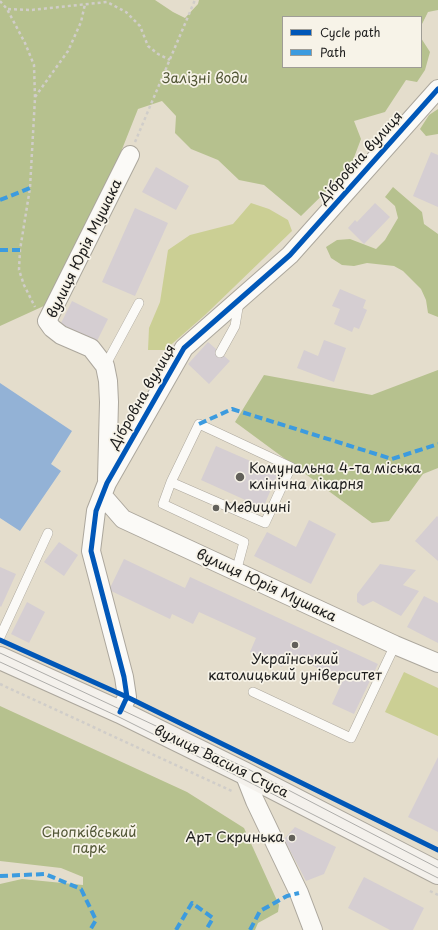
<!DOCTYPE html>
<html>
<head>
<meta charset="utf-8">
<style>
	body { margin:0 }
	#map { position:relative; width:438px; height:930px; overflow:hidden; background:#e4ddcc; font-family:"Playpen Sans",sans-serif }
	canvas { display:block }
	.legend { position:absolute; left:282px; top:16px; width:140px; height:52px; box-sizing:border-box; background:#f7f3e8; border:1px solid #9f9d96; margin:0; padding:5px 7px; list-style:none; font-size:12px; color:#1c1c1c }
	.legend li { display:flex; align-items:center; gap:8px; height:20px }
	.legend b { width:20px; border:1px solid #9f9d96 }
</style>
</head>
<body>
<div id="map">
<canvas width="438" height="930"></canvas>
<ul class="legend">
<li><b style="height:5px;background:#0057b8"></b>Cycle path</li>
<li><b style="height:5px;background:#3c9bdf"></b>Path</li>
</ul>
</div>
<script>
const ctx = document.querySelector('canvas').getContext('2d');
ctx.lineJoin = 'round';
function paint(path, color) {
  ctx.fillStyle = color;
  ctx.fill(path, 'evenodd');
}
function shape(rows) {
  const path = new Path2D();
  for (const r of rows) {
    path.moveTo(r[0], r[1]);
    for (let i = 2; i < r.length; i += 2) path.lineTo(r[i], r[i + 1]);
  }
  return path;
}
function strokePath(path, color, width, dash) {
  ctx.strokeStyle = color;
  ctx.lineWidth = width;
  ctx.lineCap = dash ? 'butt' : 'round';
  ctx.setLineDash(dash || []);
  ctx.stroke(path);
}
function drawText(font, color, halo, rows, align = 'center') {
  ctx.font = font + ' "Playpen Sans",sans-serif';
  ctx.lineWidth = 3.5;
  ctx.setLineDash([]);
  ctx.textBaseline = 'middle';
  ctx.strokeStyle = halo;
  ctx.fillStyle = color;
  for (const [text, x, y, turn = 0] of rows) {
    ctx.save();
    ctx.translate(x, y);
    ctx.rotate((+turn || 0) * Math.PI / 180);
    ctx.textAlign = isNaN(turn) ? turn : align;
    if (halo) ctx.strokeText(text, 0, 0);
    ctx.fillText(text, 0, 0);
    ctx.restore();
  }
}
paint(shape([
	[251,203,269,209,288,220,292,231,205,315,165,350,148,350,149,328,160,302,168,250,190,235,233,224],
	[404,672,438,688,438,736,385,712]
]), '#cbcf94');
paint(shape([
	[0,0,155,0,173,12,185,18,198,4,199,0,438,0,438,10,428,12,421,26,421,17,283,17,283,67,421,67,421,38,430,52,425,70,417,82,406,80,385,112,354,121,361,139,350,168,301,216,264,185,239,180,218,160,191,149,175,133,176,116,162,101,138,109,105,192,46,305,0,326],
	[438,109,438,134,426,136,420,129,429,115],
	[393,187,422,212,424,224,438,234,438,317,428,313,426,300,421,289,403,271,394,266,367,263,354,266,342,265,331,258,326,247,337,240,350,239,376,249,385,240,398,218,395,206,385,197],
	[438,370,438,468,423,474,389,521,372,523,235,422,264,375,372,395],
	[0,706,187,792,244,828,279,905,278,912,258,923,255,930,0,930,0,884,22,879,83,885,83,877,61,868,0,861]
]), '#b6c18e');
paint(shape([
	[0,383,72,431,51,464,61,471,20,531,0,518]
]), '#93b2d6');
paint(shape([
	[431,152,438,155,438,207,413,196],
	[156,167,189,186,176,210,142,192],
	[375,203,390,217,364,244,348,228,355,220,357,222],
	[135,208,168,223,135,296,102,282],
	[340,289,366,300,363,308,367,310,359,329,354,327,352,332,334,324,340,309,332,306],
	[72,301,108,319,96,343,60,325],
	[324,340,346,348,334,382,297,368,304,350,318,356],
	[208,342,230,361,209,384,188,364],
	[216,446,278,473,263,508,201,480],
	[437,516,438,517,438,561,415,541],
	[309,520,336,534,311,584,254,556,267,532,296,547],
	[59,542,78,555,64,576,44,562],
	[124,559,185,588,190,577,378,664,354,714,332,704,343,680,288,654,282,667,250,652,256,638,199,612,193,624,172,614,170,619,109,590],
	[380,564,416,570,403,585,419,591,401,616,373,601,363,606,357,602,357,594],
	[0,567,16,574,1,607,0,606],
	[424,596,438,603,438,643,407,627],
	[27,602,45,612,29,643,11,634],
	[438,757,438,832,408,817],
	[295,827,336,847,324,874,306,881,284,839],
	[364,877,424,908,413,930,390,930,348,908]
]), '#d5ced2');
const lane = shape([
	[220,353,235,326,239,302],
	[105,366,139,303],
	[171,482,199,424,291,467,265,523,171,482,163,504,244,542,236,572],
	[0,637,48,533],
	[253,692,351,738,395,645]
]);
const street = shape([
	[107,480,109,402,108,381,105,366,91,348,61,335,52,328,47,321,130,155],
	[103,496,123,519,395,645,438,663],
	[120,712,127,697,124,677,91,551,96,511,107,483,184,348,290,255,438,89],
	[244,773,255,801,299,893,313,930]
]);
const secondary = shape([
	[0,658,120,712,244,773,438,873]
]);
strokePath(lane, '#aca79d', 10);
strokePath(street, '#aca79d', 20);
strokePath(secondary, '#aca79d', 24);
strokePath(shape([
	[0,1,7,9,25,43,34,65,35,98,30,188,20,250,19,270,24,285,35,307],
	[8,9,31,10,107,2,126,12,140,26,148,46,158,54,170,60],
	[35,97,68,51,81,22,85,4],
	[135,142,195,0],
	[0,684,234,792],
	[430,891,438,895]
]), '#d0cdc9', 2.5, [3, 3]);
strokePath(lane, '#fbfaf7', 9);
strokePath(street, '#fbfaf7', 18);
strokePath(secondary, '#f4f1ec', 22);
strokePath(shape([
	[0,653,248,769,438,868],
	[0,662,117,716,247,781,438,878]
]), '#aeadaa', 1);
strokePath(shape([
	[0,200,30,188],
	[0,250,20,250],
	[199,424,232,409,392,459,438,444],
	[0,876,45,874,81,889,96,920,90,930],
	[176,930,192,903,213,918,206,930],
	[250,930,260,911,287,896,299,893]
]), '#3c9bdf', 4, [8, 4]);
strokePath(shape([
	[0,640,127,697,438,850],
	[120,712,127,697,124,677,91,551,96,511,107,483,184,348,290,255,438,89]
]), '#0057b8', 5);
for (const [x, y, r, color] of [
	[240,477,5,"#62605a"],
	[216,508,4,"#62605a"],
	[295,645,4,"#62605a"],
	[292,838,4,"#62605a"]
]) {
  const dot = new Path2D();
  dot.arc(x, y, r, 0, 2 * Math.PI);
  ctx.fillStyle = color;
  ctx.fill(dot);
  strokePath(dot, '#f7f3e8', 1.5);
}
drawText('14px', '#525736', '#f7f3e8', [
	["Залізні води",205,79],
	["Снопківський",89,833],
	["парк",89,849]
]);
drawText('14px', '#1c1c1c', '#f7f3e8', [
	["Дібровна вулиця",361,158,-48],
	["вулиця Юрія Мушака",85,249,-64],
	["Дібровна вулиця",143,397,-60],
	["вулиця Юрія Мушака",266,586,25],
	["вулиця Василя Стуса",221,762,26]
]);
drawText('14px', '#1c1c1c', '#f7f3e8', [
	["Комунальна 4-та міська",249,469],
	["клінічна лікарня",249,485],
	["Медицині",224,508],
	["Український",295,660,"center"],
	["католицький університет",295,676,"center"],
	["Арт Скринька",284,838,"right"]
], 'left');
</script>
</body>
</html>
